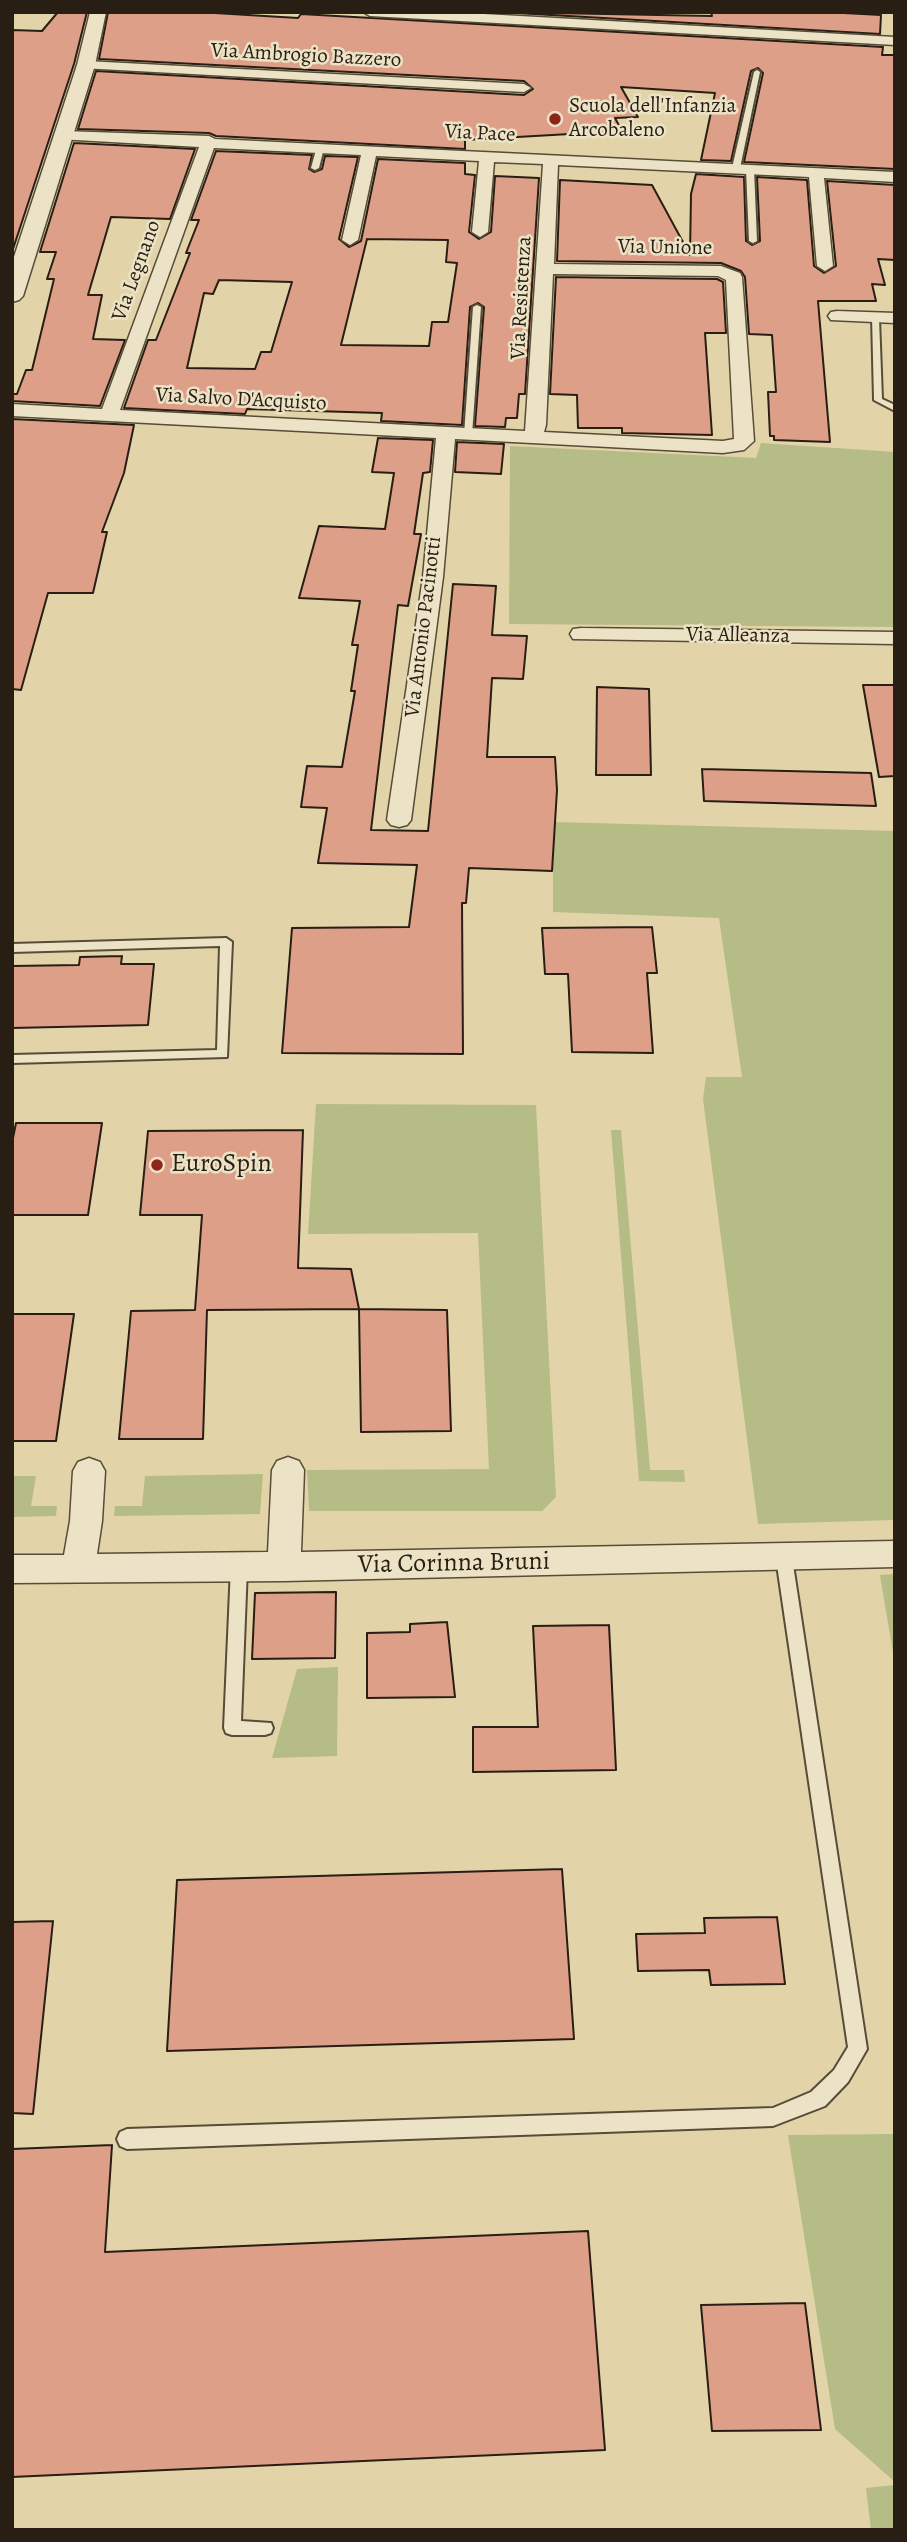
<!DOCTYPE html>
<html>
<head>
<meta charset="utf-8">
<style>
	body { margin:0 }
	#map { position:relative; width:907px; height:2542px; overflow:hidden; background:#e2d4a8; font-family:Alegreya,serif }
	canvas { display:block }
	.frame { position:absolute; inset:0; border:14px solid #281e13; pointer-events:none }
</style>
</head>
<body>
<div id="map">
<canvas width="907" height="2542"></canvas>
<div class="frame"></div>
</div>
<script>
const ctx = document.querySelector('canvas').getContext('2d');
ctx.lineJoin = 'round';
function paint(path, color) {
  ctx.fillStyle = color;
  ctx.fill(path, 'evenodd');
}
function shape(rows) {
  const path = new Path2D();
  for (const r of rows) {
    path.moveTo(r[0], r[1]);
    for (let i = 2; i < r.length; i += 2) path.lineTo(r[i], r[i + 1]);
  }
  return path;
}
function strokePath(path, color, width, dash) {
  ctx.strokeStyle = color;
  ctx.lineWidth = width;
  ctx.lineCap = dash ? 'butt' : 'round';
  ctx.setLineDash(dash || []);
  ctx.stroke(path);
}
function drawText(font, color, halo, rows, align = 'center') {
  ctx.font = font + ' Alegreya,serif';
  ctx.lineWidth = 5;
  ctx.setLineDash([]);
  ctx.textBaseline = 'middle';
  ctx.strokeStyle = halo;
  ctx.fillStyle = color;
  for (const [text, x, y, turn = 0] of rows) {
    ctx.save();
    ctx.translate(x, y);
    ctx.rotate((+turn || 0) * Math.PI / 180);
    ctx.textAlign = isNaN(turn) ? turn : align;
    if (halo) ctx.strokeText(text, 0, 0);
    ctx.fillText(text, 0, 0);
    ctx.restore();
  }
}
paint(shape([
	[761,443,895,452,895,627,509,624,510,446,756,458],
	[553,822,895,831,895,1520,758,1524,703,1099,706,1077,742,1077,719,918,553,912],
	[316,1104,536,1105,556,1497,542,1511,309,1511,307,1470,489,1469,478,1233,308,1234],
	[611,1130,621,1130,650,1470,684,1470,685,1482,639,1481],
	[263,1474,260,1514,114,1516,115,1506,142,1506,145,1476],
	[12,1476,36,1476,31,1506,57,1506,56,1516,12,1517],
	[895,1574,895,1665,880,1575],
	[338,1667,337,1756,272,1758,297,1669],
	[895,2134,895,2482,835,2429,788,2135],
	[895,2485,895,2530,871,2530,866,2488]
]), '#b5bc86');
const building = shape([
	[58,12,87,12,74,64,12,252,12,30,42,31,58,12],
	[108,12,198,12,298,18,301,14,883,47,882,55,895,55,895,169,744,162,763,73,758,68,751,71,731,161,701,160,715,93,621,87,638,117,615,118,622,131,465,140,465,149,216,136,209,133,78,129,96,71,524,95,533,89,524,81,99,59,108,12],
	[499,12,712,16,711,12,825,12,881,15,880,34,499,12],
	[74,143,195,149,170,219,111,217,88,295,102,295,93,339,125,340,100,406,12,401,12,394,17,394,26,370,32,370,54,279,47,279,56,252,40,252,74,143],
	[216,151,312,155,309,169,314,172,322,169,325,156,358,157,339,239,349,247,361,241,378,159,465,163,465,174,475,175,469,232,479,239,491,232,495,176,539,178,525,394,519,394,517,418,506,418,505,427,475,426,484,307,478,303,470,307,462,425,381,421,382,413,247,409,245,414,124,408,148,340,156,340,190,253,186,253,199,220,191,220,216,151],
	[367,239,448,240,446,262,457,263,448,322,432,322,429,346,341,345,367,239],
	[219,280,292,282,271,352,261,352,255,369,187,368,204,293,213,294,219,280],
	[696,174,744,177,746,241,752,245,760,241,757,177,807,180,814,266,824,273,836,266,827,181,895,185,895,260,878,259,885,285,872,284,876,301,818,301,830,442,774,440,774,436,770,436,768,392,776,392,772,335,749,334,745,277,741,271,721,263,557,261,560,180,652,185,690,255,691,194,696,174],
	[556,277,717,279,723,282,726,333,705,333,712,435,622,433,622,428,578,428,577,395,550,394,556,277],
	[12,419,134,425,124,473,102,532,107,532,93,593,48,593,21,690,12,689,12,419],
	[378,438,433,440,430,472,423,473,414,534,421,534,408,606,398,605,371,830,428,831,453,584,496,586,492,635,527,636,523,679,492,678,487,757,555,757,557,790,552,871,469,868,466,903,462,903,463,1054,282,1053,292,928,409,927,417,865,318,863,327,808,301,807,307,766,342,767,355,691,351,691,358,645,352,645,360,601,299,598,319,526,385,529,394,473,372,472,378,438],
	[457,442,504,444,501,474,455,472,457,442],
	[863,685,895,685,895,776,879,777,863,685],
	[597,687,649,689,651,775,596,775,597,687],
	[702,769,871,773,876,806,704,801,702,769],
	[652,927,657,973,647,973,653,1053,572,1052,568,974,545,974,542,928,652,927],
	[122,956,121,964,154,964,148,1025,12,1028,12,966,79,965,80,957,122,956],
	[16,1123,102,1123,88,1215,12,1215,12,1143,16,1123],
	[303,1130,298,1268,351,1269,359,1309,207,1310,203,1439,119,1439,131,1311,195,1310,202,1215,140,1215,148,1131,303,1130],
	[359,1309,447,1310,451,1431,361,1432,359,1309],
	[12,1314,74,1314,56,1441,12,1441,12,1314],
	[336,1592,335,1658,252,1659,255,1593,336,1592],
	[447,1622,455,1697,367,1698,367,1633,410,1632,410,1624,447,1622],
	[609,1625,616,1770,473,1772,473,1727,538,1727,533,1626,609,1625],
	[562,1869,574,2039,167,2051,177,1880,562,1869],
	[777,1917,785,1984,711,1985,709,1970,638,1971,636,1934,705,1933,704,1918,777,1917],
	[53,1921,33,2114,12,2113,12,1922,53,1921],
	[112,2145,105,2252,588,2231,605,2450,12,2477,12,2149,112,2145],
	[805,2303,821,2430,712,2431,701,2305,805,2303]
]);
paint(building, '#de9f88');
strokePath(building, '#281e13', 2);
const service = shape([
	[757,70,760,72,740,168,736,170,732,168,754,72,757,70],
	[317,146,324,148,319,168,315,170,311,168,317,146],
	[750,167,754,169,757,241,753,243,749,241,746,169,750,167],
	[477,305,481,307,472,435,468,438,464,435,473,307,477,305],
	[872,316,879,318,882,399,895,405,895,411,874,400,872,316],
	[226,938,232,942,227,1057,12,1063,12,1055,217,1050,220,946,12,952,12,944,226,938],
	[784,1552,790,1553,792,1558,867,2049,848,2082,825,2106,773,2126,127,2149,120,2146,117,2139,120,2132,127,2129,773,2108,811,2092,834,2070,848,2047,776,1558,778,1553,784,1552],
	[239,1561,245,1562,247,1567,241,1721,271,1723,273,1728,271,1733,265,1735,232,1735,226,1733,224,1728,231,1567,233,1562,239,1561]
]);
const minor = shape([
	[363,12,448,12,895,37,895,45,370,16,363,12],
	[86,61,524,84,531,88,524,92,81,68,79,65,86,61],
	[63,131,209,136,215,139,895,172,895,182,824,178,833,266,825,271,817,266,809,177,558,165,554,264,721,266,740,273,742,277,754,441,744,450,723,453,455,439,443,577,411,820,407,825,399,827,391,825,387,820,423,577,436,438,12,416,12,404,102,409,199,147,58,139,55,136,58,133,63,131],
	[214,148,361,155,342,240,350,245,358,240,376,156,479,161,472,232,480,237,488,232,494,162,543,164,525,431,120,410,214,148],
	[553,274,718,276,726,280,734,439,723,441,544,432,546,425,553,274],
	[837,311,895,313,895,323,831,320,828,316,831,312,837,311],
	[581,628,895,632,895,644,573,639,570,634,573,629,581,628],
	[288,1457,299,1461,304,1470,301,1552,895,1541,895,1567,284,1581,12,1583,12,1555,64,1555,70,1521,73,1471,78,1462,89,1458,100,1462,105,1471,102,1521,97,1554,268,1552,272,1470,277,1461,288,1457]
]);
const tertiary = shape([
	[90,12,106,12,95,65,23,296,19,300,12,302,12,263,77,65,90,12]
]);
strokePath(service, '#564c38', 4);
strokePath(minor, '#564c38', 3);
strokePath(tertiary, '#564c38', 3);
paint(service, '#ece3c6');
paint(minor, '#ece3c6');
paint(tertiary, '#ece3c6');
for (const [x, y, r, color] of [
	[555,119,7,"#8f2418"],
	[157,1165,7,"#8f2418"]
]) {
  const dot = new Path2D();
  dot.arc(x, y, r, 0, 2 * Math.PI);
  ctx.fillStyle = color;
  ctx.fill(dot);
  strokePath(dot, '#ece3c6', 2.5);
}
drawText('21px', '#281e13', '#ece3c6', [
	["Via Ambrogio Bazzero",306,56,3],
	["Via Pace",480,134,3],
	["Via Unione",665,248,1],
	["Via Legnano",137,271,-70],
	["Via Resistenza",522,298,-87],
	["Via Salvo D'Acquisto",241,400,3],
	["Via Antonio Pacinotti",424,627,-83],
	["Via Alleanza",738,636,1]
]);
drawText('21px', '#281e13', '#ece3c6', [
	["Scuola dell'Infanzia",569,107],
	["Arcobaleno",569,131]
], 'left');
drawText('26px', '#281e13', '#ece3c6', [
	["EuroSpin",171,1165]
], 'left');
drawText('26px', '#281e13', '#ece3c6', [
	["Via Corinna Bruni",454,1564,-1]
]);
</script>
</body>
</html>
